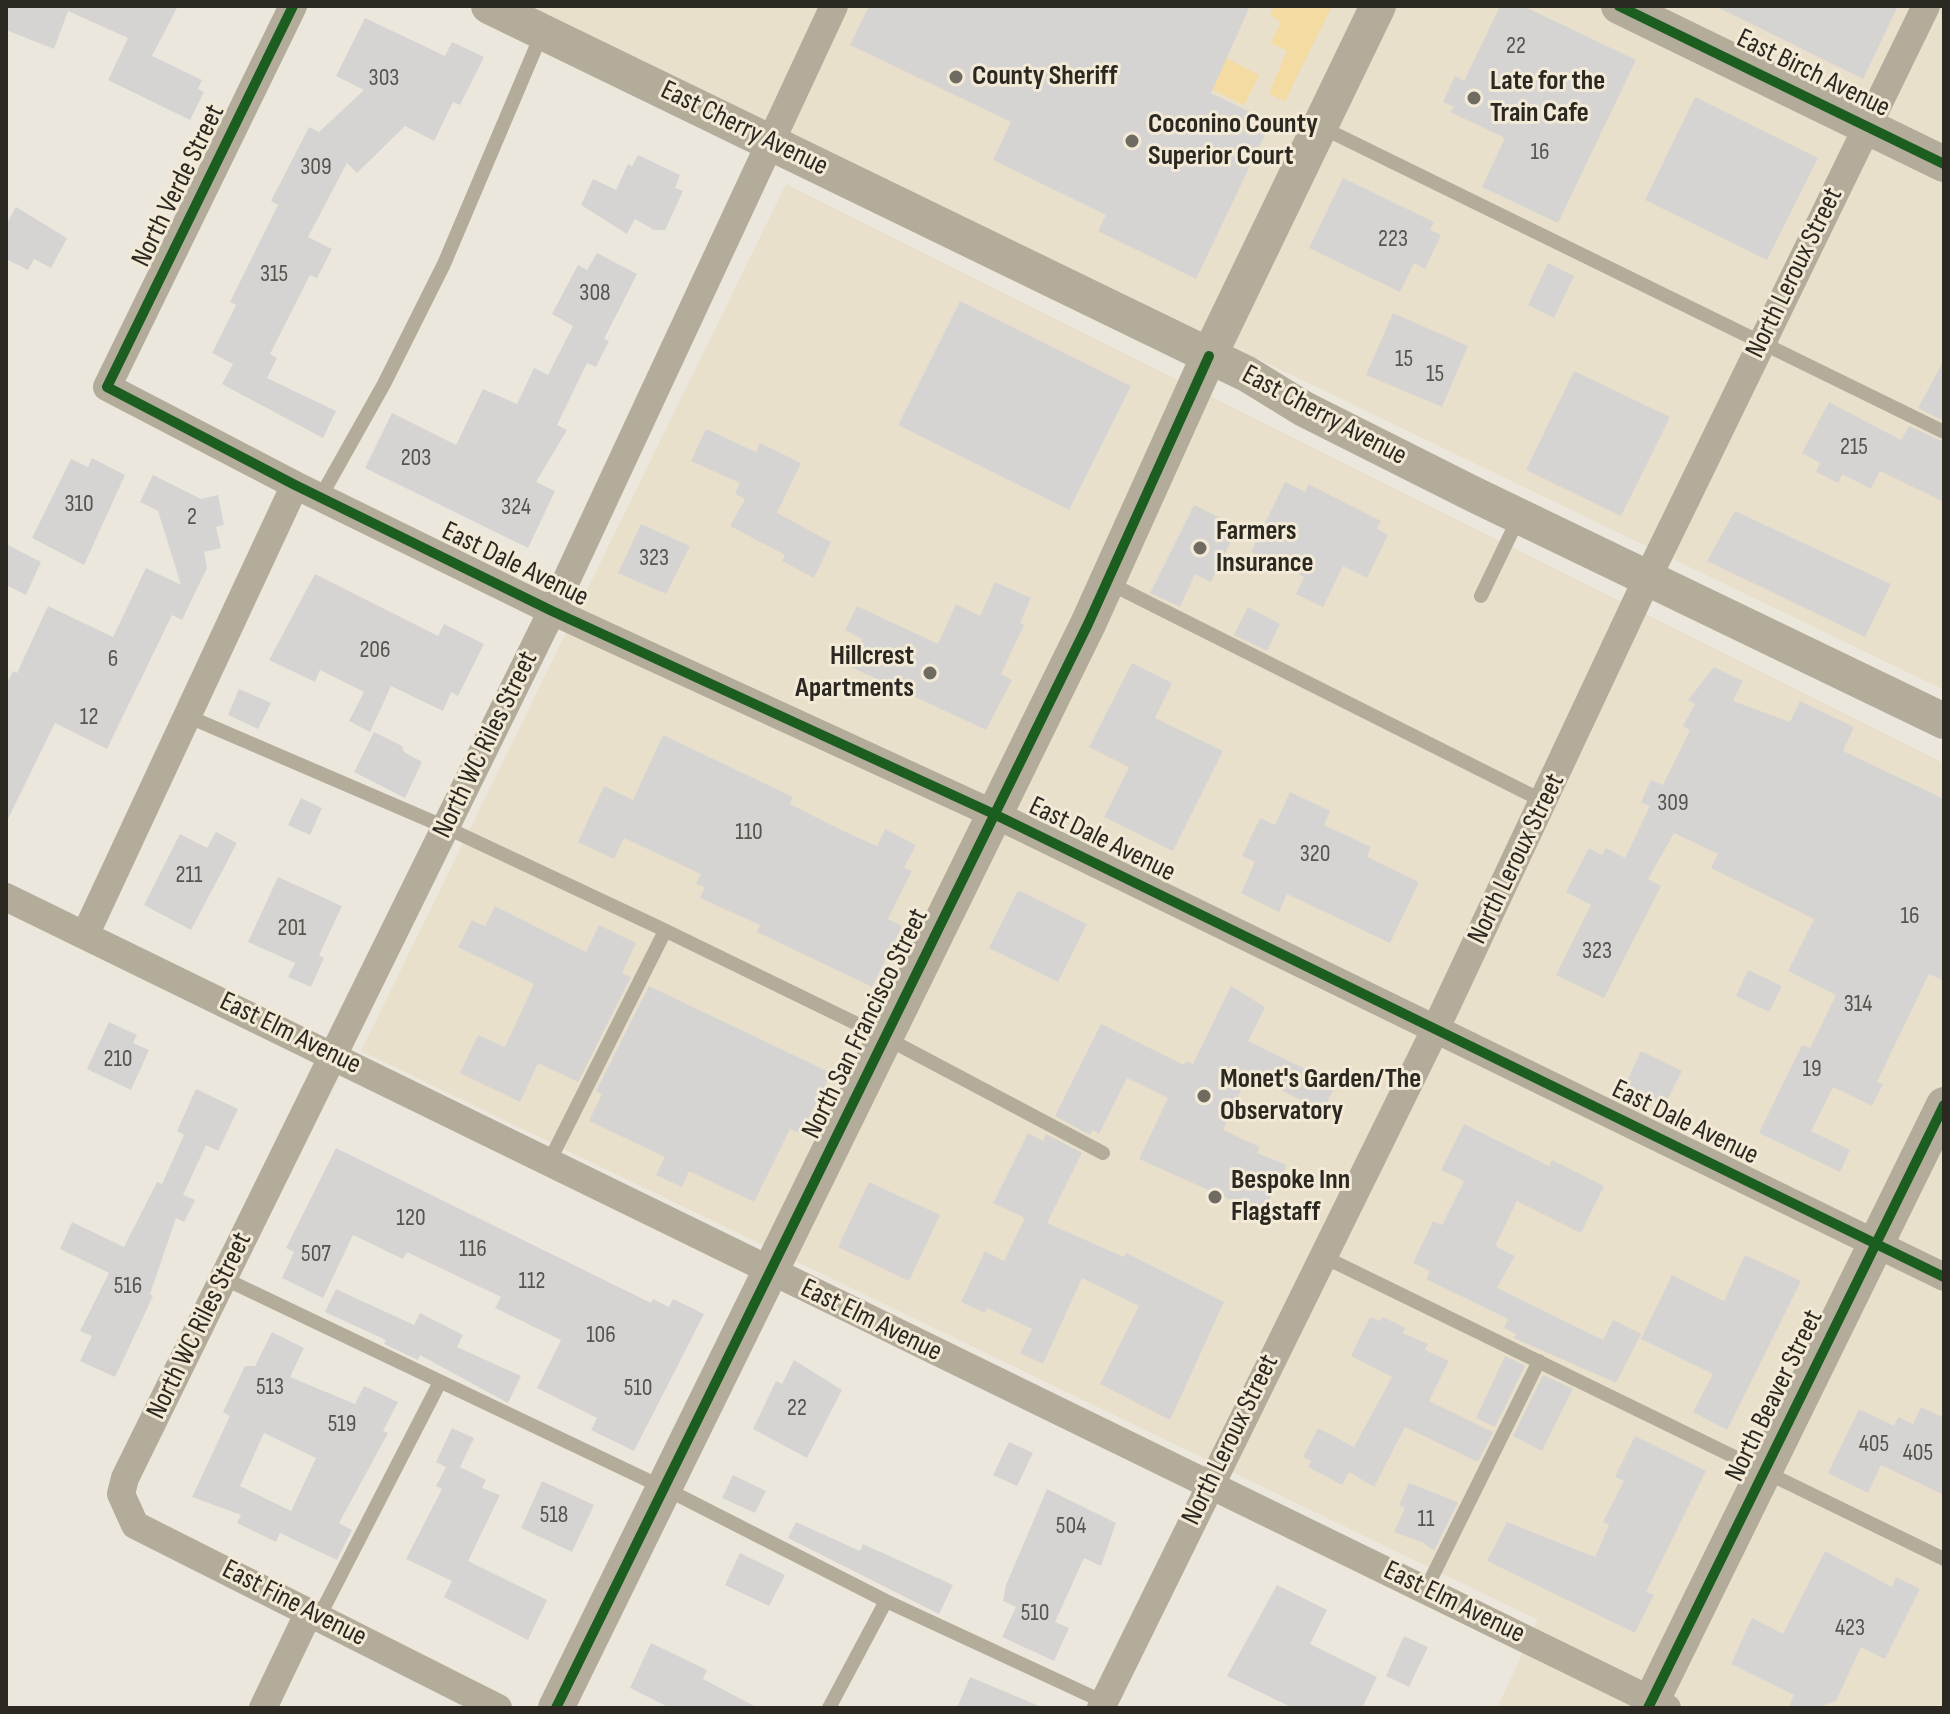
<!DOCTYPE html>
<html>
<head>
<meta charset="utf-8">
<style>
	body { margin:0 }
	#map { position:relative; width:1950px; height:1714px; overflow:hidden; background:#ece7dc; font-family:"Sofia Sans Condensed",sans-serif }
	canvas { display:block }
	.frame { position:absolute; inset:0; border:8px solid #2b2821; pointer-events:none }
</style>
</head>
<body>
<div id="map">
<canvas width="1950" height="1714"></canvas>
<div class="frame"></div>
</div>
<script>
const ctx = document.querySelector('canvas').getContext('2d');
ctx.lineJoin = 'round';
function paint(path, color) {
  ctx.fillStyle = color;
  ctx.fill(path, 'evenodd');
}
function shape(rows) {
  const path = new Path2D();
  for (const r of rows) {
    path.moveTo(r[0], r[1]);
    for (let i = 2; i < r.length; i += 2) path.lineTo(r[i], r[i + 1]);
  }
  return path;
}
function strokePath(path, color, width, dash) {
  ctx.strokeStyle = color;
  ctx.lineWidth = width;
  ctx.lineCap = dash ? 'butt' : 'round';
  ctx.setLineDash(dash || []);
  ctx.stroke(path);
}
function drawText(font, color, halo, rows, align = 'center') {
  ctx.font = font + ' "Sofia Sans Condensed",sans-serif';
  ctx.lineWidth = 6;
  ctx.setLineDash([]);
  ctx.textBaseline = 'middle';
  ctx.strokeStyle = halo;
  ctx.fillStyle = color;
  for (const [text, x, y, turn = 0] of rows) {
    ctx.save();
    ctx.translate(x, y);
    ctx.rotate((+turn || 0) * Math.PI / 180);
    ctx.textAlign = isNaN(turn) ? turn : align;
    if (halo) ctx.strokeText(text, 0, 0);
    ctx.fillText(text, 0, 0);
    ctx.restore();
  }
}
paint(shape([
	[527,6,1944,6,1944,690],
	[786,184,1944,763,1944,1708,1497,1708,1538,1620,361,1051]
]), '#e9e0cc');
paint(shape([
	[1274,6,1332,6,1285,101,1269,94,1287,51,1271,43,1281,22,1270,15],
	[1226,58,1259,75,1244,105,1197,82]
]), '#f3dba2');
paint(shape([
	[6,6,178,6,152,56,202,80,198,89,204,92,190,120,108,80,128,38,68,11,54,49,6,30],
	[869,6,1250,6,1211,93,1271,122,1196,279,1098,231,1106,215,993,160,1011,122,850,45],
	[1500,6,1523,6,1636,60,1558,223,1482,187,1505,138,1450,112,1454,107,1443,102,1455,76,1464,81],
	[1715,6,1898,6,1863,79],
	[365,18,445,56,452,42,484,57,460,105,453,102,434,141,405,126,357,173,347,163,308,237,332,249,317,278,310,275,270,354,277,358,267,378,336,411,323,438,222,384,233,364,212,353,236,305,230,302,278,205,271,201,309,127,319,132,364,90,336,76],
	[1695,97,1818,158,1767,260,1645,200],
	[638,155,680,175,675,188,683,191,665,230,654,230,635,219,627,234,581,205,593,179,616,190,628,164,632,166],
	[1343,178,1434,222,1430,230,1441,235,1425,269,1414,263,1400,292,1309,248],
	[16,207,67,238,51,268,34,259,28,270,6,259,6,225],
	[597,253,637,274,604,339,609,341,596,367,587,363,557,425,567,430,536,482,555,491,528,548,365,468,392,413,456,445,483,389,517,404,534,368,548,375,573,326,552,314,578,265,587,270],
	[1548,263,1574,276,1554,318,1528,305],
	[960,301,1131,386,1069,510,898,425],
	[1393,313,1468,346,1442,407,1366,375],
	[1944,360,1944,421,1918,408],
	[1574,371,1670,417,1621,516,1526,470],
	[1829,402,1901,440,1909,426,1944,442,1944,502,1880,471,1871,489,1842,474,1838,483,1816,472,1820,463,1802,453],
	[706,429,756,452,760,443,801,463,777,513,831,542,814,578,782,561,785,555,730,526,745,499,735,494,740,483,691,461],
	[92,458,125,475,84,565,32,538,71,459,88,467],
	[153,475,201,499,218,495,224,525,216,527,221,548,204,552,207,568,182,620,172,615,107,749,55,723,6,823,6,685,13,671,17,673,48,606,113,637,146,568,181,585,158,511,140,502],
	[1285,482,1305,492,1308,484,1381,521,1377,529,1388,535,1367,578,1343,566,1323,607,1296,594,1304,577,1251,552],
	[1194,505,1238,527,1211,582,1195,574,1180,607,1150,593],
	[1735,511,1891,584,1865,637,1707,561],
	[641,524,690,546,666,594,618,573],
	[6,544,41,562,26,595,6,585],
	[315,574,438,636,444,624,484,644,458,696,451,692,443,711,391,686,370,732,349,721,364,692,320,670,315,682,269,660],
	[995,582,1031,598,1020,623,1024,625,1001,674,1012,680,986,730,849,666,862,639,845,630,857,606,938,644,956,604,980,616],
	[1248,607,1280,624,1267,651,1234,635],
	[1132,663,1172,683,1155,718,1223,751,1173,851,1104,817,1129,767,1089,747],
	[1714,667,1743,681,1733,701,1790,722,1800,701,1854,727,1843,751,1944,799,1944,981,1929,974,1877,1082,1883,1084,1872,1106,1833,1087,1811,1131,1850,1150,1840,1172,1759,1133,1802,1045,1810,1048,1836,995,1788,971,1814,919,1711,868,1718,854,1674,833,1648,879,1661,886,1604,998,1556,975,1591,905,1566,892,1589,848,1602,855,1606,848,1625,858,1650,806,1641,802,1651,780,1663,785,1690,730,1683,726,1695,704,1688,700],
	[239,689,271,703,258,729,228,715],
	[374,732,402,746,404,752,422,762,405,798,354,772],
	[663,735,793,797,790,804,839,829,877,846,885,829,916,845,904,868,912,871,888,919,902,926,872,987,757,932,760,925,700,898,705,887,696,884,701,874,624,838,614,859,578,842,604,786,633,800],
	[1290,792,1330,811,1324,825,1371,847,1367,857,1419,882,1390,943,1287,894,1279,912,1241,893,1255,862,1242,856,1260,818,1275,825],
	[301,798,322,808,310,835,288,825],
	[216,832,237,843,191,930,144,905,180,834,207,848],
	[278,877,342,906,319,955,324,958,311,987,288,977,295,963,248,942],
	[1018,890,1087,924,1058,982,989,948],
	[495,906,586,952,599,925,636,943,622,973,631,977,578,1082,538,1063,520,1102,460,1073,478,1035,505,1047,534,984,458,947,472,920,485,926],
	[1748,970,1782,986,1769,1012,1736,996],
	[649,986,831,1073,801,1134,790,1129,754,1202,689,1171,682,1187,656,1175,665,1157,589,1121,602,1094,596,1091],
	[1231,986,1265,1007,1248,1041,1336,1084,1323,1111,1248,1074,1223,1130,1260,1147,1257,1153,1287,1165,1262,1214,1139,1159,1168,1098,1127,1078,1099,1134,1093,1130,1090,1135,1055,1116,1101,1024,1184,1065,1186,1061,1193,1064],
	[109,1022,137,1035,133,1043,149,1050,131,1090,87,1069],
	[1641,1051,1682,1071,1664,1107,1624,1087],
	[196,1089,238,1109,218,1151,206,1145,183,1195,195,1200,184,1222,176,1218,150,1294,153,1296,115,1377,80,1361,92,1336,80,1331,109,1273,60,1249,72,1222,124,1247,157,1182,162,1184,184,1135,177,1131],
	[1464,1124,1549,1166,1552,1160,1604,1186,1581,1233,1517,1201,1495,1246,1515,1256,1497,1288,1603,1340,1613,1320,1641,1334,1616,1383,1514,1338,1516,1334,1504,1328,1508,1319,1426,1279,1430,1271,1413,1263,1433,1221,1442,1225,1464,1181,1441,1170],
	[1028,1133,1043,1141,1046,1134,1082,1153,1047,1223,1124,1257,1126,1253,1224,1302,1170,1420,1100,1384,1139,1306,1082,1278,1043,1364,1020,1353,1032,1329,987,1308,985,1313,961,1302,985,1251,1004,1261,1025,1218,993,1203],
	[336,1148,651,1303,653,1299,669,1307,673,1299,704,1314,634,1451,591,1430,597,1418,537,1388,561,1340,495,1308,501,1297,407,1252,403,1259,353,1235,323,1298,282,1278,294,1252,286,1248],
	[869,1182,940,1215,909,1281,838,1247],
	[1745,1255,1801,1281,1727,1430,1693,1412,1713,1374,1641,1339,1672,1275,1724,1301],
	[336,1289,414,1325,420,1313,463,1335,457,1347,521,1376,508,1403,420,1355,418,1360,384,1344,386,1340,325,1312],
	[1370,1317,1380,1321,1383,1317,1405,1328,1403,1333,1428,1344,1425,1350,1449,1361,1429,1401,1493,1432,1478,1462,1405,1427,1374,1487,1349,1472,1342,1485,1308,1467,1311,1461,1303,1457,1318,1428,1354,1447,1392,1377,1351,1356],
	[272,1332,304,1348,290,1377,355,1404,364,1386,398,1402,383,1431,388,1433,339,1523,352,1530,337,1560,280,1533,276,1542,237,1523,241,1515,192,1497,230,1416,223,1412,245,1366,255,1366],
	[264,1433,316,1458,291,1511,240,1486],
	[1505,1356,1525,1366,1495,1427,1476,1418],
	[794,1360,842,1390,807,1458,753,1429,776,1381,782,1384],
	[1543,1375,1573,1389,1542,1451,1513,1436],
	[1921,1407,1944,1418,1944,1495,1881,1465,1868,1493,1828,1473,1859,1409,1894,1426,1898,1417,1913,1424],
	[452,1428,474,1438,460,1467,486,1480,482,1488,500,1495,468,1561,547,1600,528,1640,444,1597,452,1581,406,1559,442,1489,436,1486,446,1467,436,1462],
	[1635,1436,1706,1471,1646,1592,1654,1595,1635,1633,1487,1561,1507,1522,1595,1557,1609,1525,1603,1522,1624,1481,1615,1477],
	[1009,1442,1033,1453,1017,1486,993,1475],
	[733,1475,766,1491,755,1513,722,1498],
	[542,1481,594,1505,572,1552,521,1528],
	[1409,1483,1458,1502,1434,1551,1424,1543,1394,1532,1405,1508,1399,1505],
	[1047,1489,1116,1523,1101,1566,1084,1558,1055,1622,1069,1628,1054,1661,1002,1637,1016,1607,1003,1601,1006,1585],
	[796,1522,860,1551,863,1544,953,1585,939,1614,788,1538],
	[1825,1551,1892,1587,1896,1577,1920,1589,1885,1659,1861,1647,1836,1701,1817,1708,1788,1708,1794,1695,1731,1664,1752,1618,1783,1634],
	[740,1553,785,1575,769,1606,725,1585],
	[1277,1585,1327,1610,1310,1644,1377,1677,1362,1708,1293,1708,1227,1676],
	[1404,1636,1428,1647,1409,1687,1386,1676],
	[651,1643,707,1670,703,1679,758,1708,670,1708,630,1688],
	[970,1677,1044,1708,957,1708]
]), '#d6d4d2');
strokePath(shape([
	[1319,126,1944,432],
	[320,498,384,384,444,264,542,33],
	[1107,582,1545,802],
	[1481,596,1519,517],
	[187,716,445,827,658,927,886,1038,1103,1153],
	[549,1162,665,931],
	[1322,1256,1944,1559],
	[223,1278,664,1488,886,1601,1106,1703],
	[1426,1589,1539,1361],
	[319,1617,440,1382],
	[829,1708,886,1601]
]), '#b4ac9b', 14);
strokePath(shape([
	[293,6,107,387,295,485,552,611,996,815,1944,1277],
	[6,897,1667,1708],
	[86,933,295,485],
	[263,1708,309,1612],
	[498,1708,135,1525,121,1494,125,1478,552,611,834,6],
	[1101,1708,1436,1028,1648,577,1926,6]
]), '#b4ac9b', 28);
strokePath(shape([
	[489,6,1247,374,1304,409,1473,494,1944,721],
	[1619,6,1944,164],
	[556,1708,1088,624,1209,356,1378,6],
	[1648,1708,1944,1105]
]), '#b4ac9b', 36);
strokePath(shape([
	[293,6,107,387,295,485,552,611,996,815,1944,1277],
	[1619,6,1944,164],
	[556,1708,1088,624,1209,356],
	[1648,1708,1944,1105]
]), '#1b5e20', 10);
for (const [x, y, r, color] of [
	[956,77,8,"#6f6b62"],
	[1474,98,8,"#6f6b62"],
	[1132,141,8,"#6f6b62"],
	[1200,548,8,"#6f6b62"],
	[930,673,8,"#6f6b62"],
	[1204,1096,8,"#6f6b62"],
	[1215,1197,8,"#6f6b62"]
]) {
  const dot = new Path2D();
  dot.arc(x, y, r, 0, 2 * Math.PI);
  ctx.fillStyle = color;
  ctx.fill(dot);
  strokePath(dot, '#f2ead6', 3);
}
drawText('24px', '#57544e', null, [
	["22",1516,47],
	["303",384,79],
	["16",1540,153],
	["309",316,168],
	["223",1393,240],
	["315",274,275],
	["308",595,294],
	["15",1404,360],
	["15",1435,375],
	["215",1854,448],
	["203",416,459],
	["310",79,505],
	["324",516,508],
	["2",192,518],
	["323",654,559],
	["206",375,651],
	["6",113,660],
	["12",89,718],
	["309",1673,804],
	["110",749,833],
	["320",1315,855],
	["211",189,876],
	["16",1910,917],
	["201",292,929],
	["323",1597,952],
	["314",1858,1005],
	["210",118,1060],
	["19",1812,1070],
	["120",411,1219],
	["116",473,1250],
	["507",316,1255],
	["112",532,1282],
	["516",128,1287],
	["106",601,1336],
	["513",270,1388],
	["510",638,1389],
	["22",797,1409],
	["519",342,1425],
	["405",1874,1445],
	["405",1918,1454],
	["518",554,1516],
	["11",1426,1520],
	["504",1071,1527],
	["510",1035,1614],
	["423",1850,1629]
]);
drawText('28px', '#2b2821', '#f2ead6', [
	["East Birch Avenue",1813,74,26],
	["East Cherry Avenue",744,129,26],
	["North Verde Street",179,186,-64],
	["North Leroux Street",1795,273,-64],
	["East Cherry Avenue",1324,416,28],
	["East Dale Avenue",515,565,26],
	["North WC Riles Street",486,745,-64],
	["East Dale Avenue",1102,840,26],
	["North Leroux Street",1517,859,-64],
	["North San Francisco Street",866,1024,-64],
	["East Elm Avenue",290,1034,26],
	["East Dale Avenue",1685,1123,26],
	["East Elm Avenue",871,1321,26],
	["North WC Riles Street",200,1326,-64],
	["North Beaver Street",1775,1396,-64],
	["North Leroux Street",1231,1440,-64],
	["East Elm Avenue",1454,1603,26],
	["East Fine Avenue",294,1604,27]
]);
drawText('bold 28px', '#2b2821', '#f2ead6', [
	["County Sheriff",972,77],
	["Late for the",1490,82],
	["Train Cafe",1490,114],
	["Coconino County",1148,125],
	["Superior Court",1148,157],
	["Farmers",1216,532],
	["Insurance",1216,564],
	["Hillcrest",914,657,"right"],
	["Apartments",914,689,"right"],
	["Monet's Garden/The",1220,1080],
	["Observatory",1220,1112],
	["Bespoke Inn",1231,1181],
	["Flagstaff",1231,1213]
], 'left');
</script>
</body>
</html>
